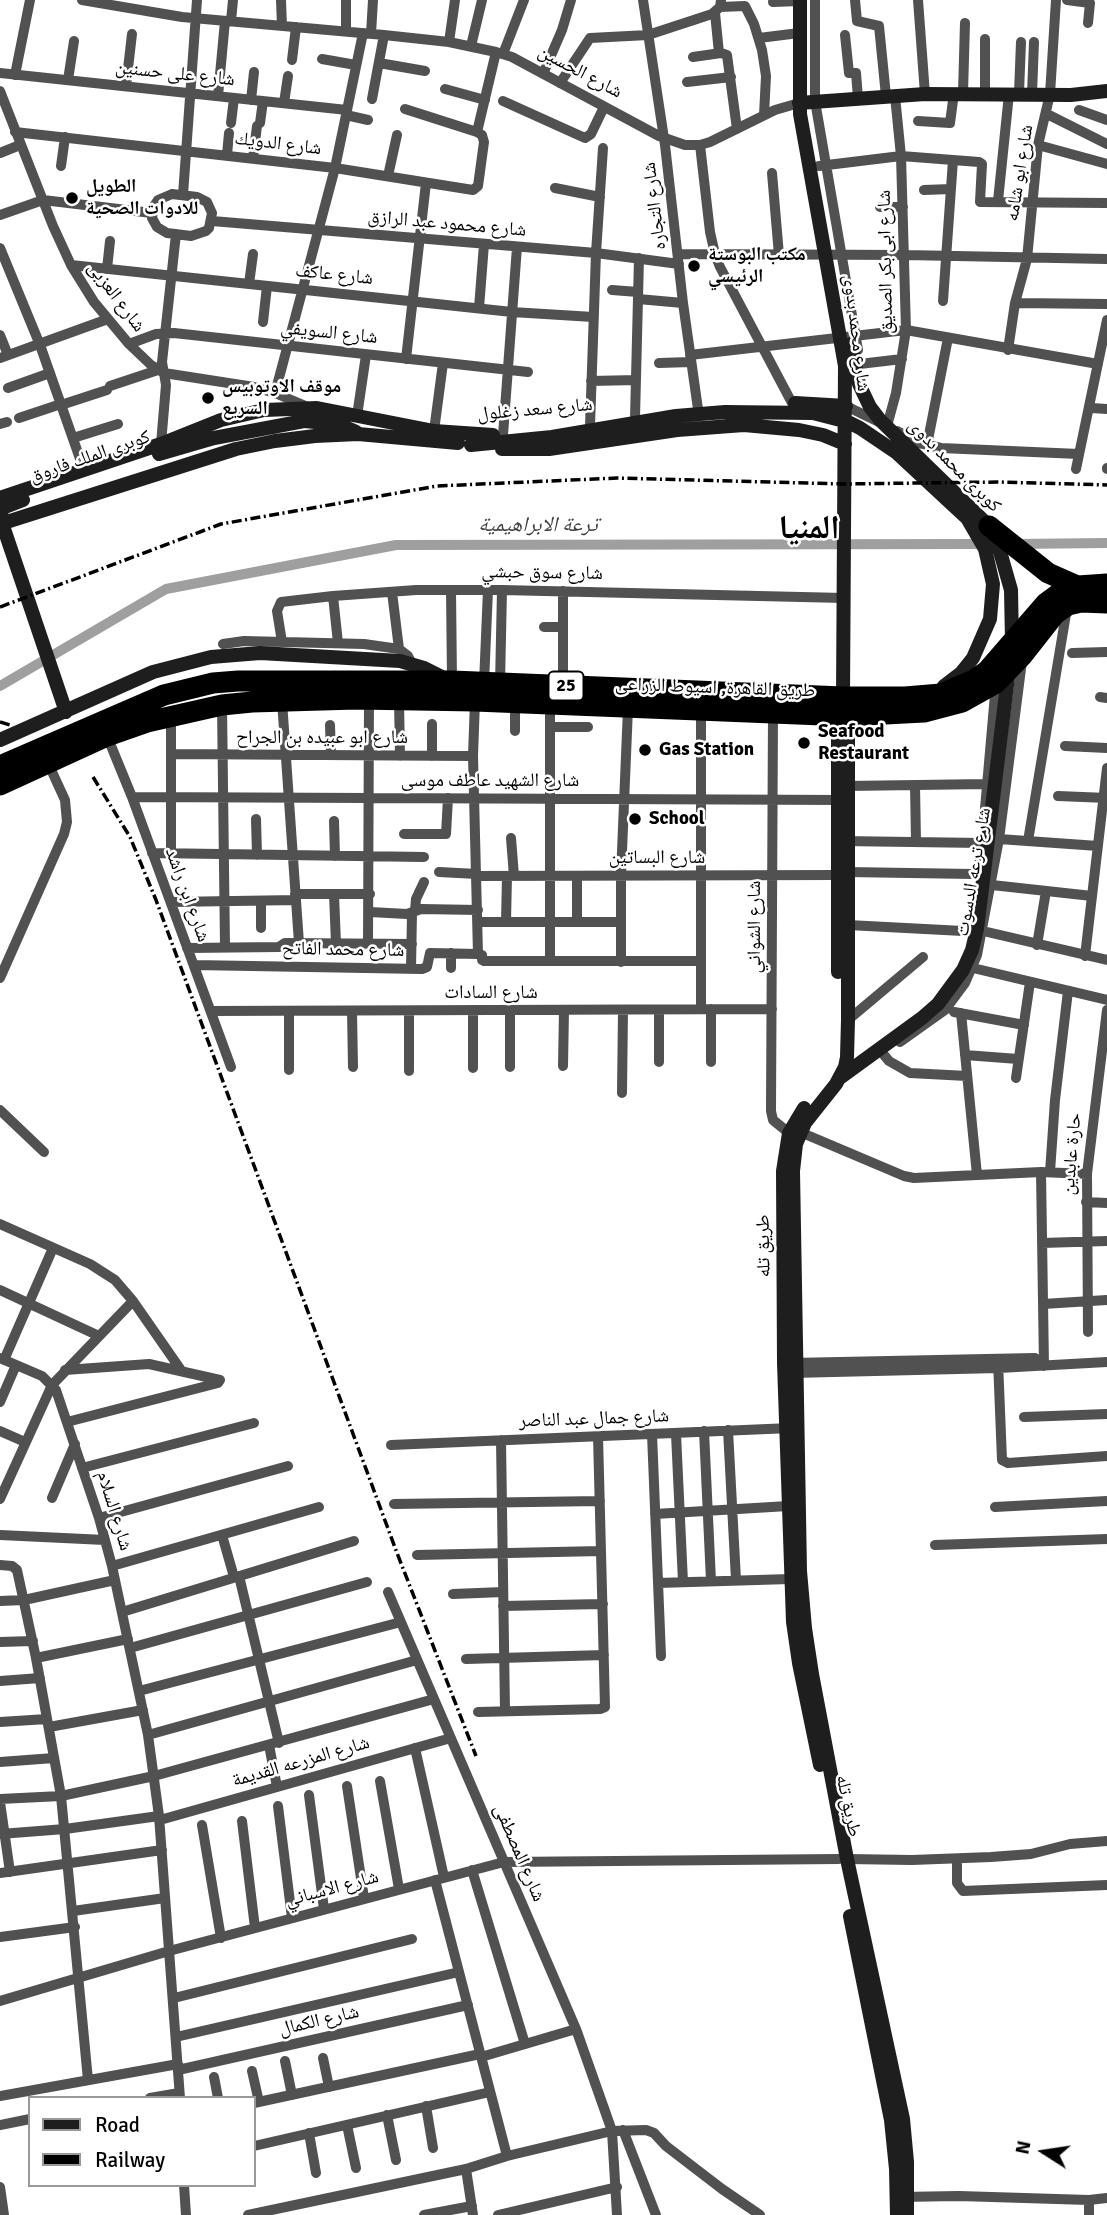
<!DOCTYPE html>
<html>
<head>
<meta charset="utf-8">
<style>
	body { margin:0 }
	#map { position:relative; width:1107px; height:2215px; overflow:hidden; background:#fff; font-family:Signika,sans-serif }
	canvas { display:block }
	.legend { position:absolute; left:28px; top:2096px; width:228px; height:91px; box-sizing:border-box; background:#fff; border:2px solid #999; margin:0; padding:9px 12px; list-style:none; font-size:21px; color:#000 }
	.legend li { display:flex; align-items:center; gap:14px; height:35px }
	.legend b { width:35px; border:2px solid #999 }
	.north { position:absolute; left:1009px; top:2117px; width:70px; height:70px; -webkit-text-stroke:5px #fff; paint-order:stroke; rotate:282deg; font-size:19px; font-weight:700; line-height:28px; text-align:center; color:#000 }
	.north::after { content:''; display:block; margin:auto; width:24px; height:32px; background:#000; clip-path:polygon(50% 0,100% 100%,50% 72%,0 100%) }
</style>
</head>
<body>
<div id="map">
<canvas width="1107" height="2215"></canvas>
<ul class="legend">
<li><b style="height:9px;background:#1e1e1e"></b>Road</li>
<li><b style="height:9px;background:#000"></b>Railway</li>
</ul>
<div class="north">N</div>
</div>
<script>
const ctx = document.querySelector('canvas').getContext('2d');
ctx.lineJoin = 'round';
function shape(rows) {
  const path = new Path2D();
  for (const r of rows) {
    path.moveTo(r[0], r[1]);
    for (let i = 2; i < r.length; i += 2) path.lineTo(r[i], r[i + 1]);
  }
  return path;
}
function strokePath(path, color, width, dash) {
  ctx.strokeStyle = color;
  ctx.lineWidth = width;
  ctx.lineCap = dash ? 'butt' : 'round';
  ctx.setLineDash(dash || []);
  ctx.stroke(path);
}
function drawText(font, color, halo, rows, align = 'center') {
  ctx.font = font + ' Signika,"Noto Naskh Arabic",sans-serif';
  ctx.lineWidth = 5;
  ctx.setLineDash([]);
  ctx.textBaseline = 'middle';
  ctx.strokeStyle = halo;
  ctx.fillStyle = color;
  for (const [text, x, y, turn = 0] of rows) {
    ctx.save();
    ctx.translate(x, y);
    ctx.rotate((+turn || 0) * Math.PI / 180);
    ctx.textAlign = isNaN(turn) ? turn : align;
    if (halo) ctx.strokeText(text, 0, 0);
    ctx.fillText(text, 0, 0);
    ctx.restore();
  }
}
strokePath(shape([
	[1015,544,1107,543],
	[0,686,166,589,396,545,985,544]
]), '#9f9f9f', 10);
strokePath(shape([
	[82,0,182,17,384,35,449,42,496,52,512,57,659,136,685,145,700,145,710,142,775,110,799,103],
	[281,0,282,26],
	[643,0,665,145,683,303,698,409],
	[815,0,815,101,858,350],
	[855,0,857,21,879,26,886,96],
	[918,0,925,94],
	[1067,0,1090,3,1088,23],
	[773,2,800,1],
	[720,7,745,6,754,24,762,50,766,76,764,115],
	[715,13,719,53],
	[231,21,233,0],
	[346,31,346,0],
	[371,34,373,0],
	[845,35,849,73,856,73,858,98],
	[759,38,799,33],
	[449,42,455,0],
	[471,46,482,0],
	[503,54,524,0],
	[693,57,721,53,727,55,737,129],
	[322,59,356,65],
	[292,60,296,27],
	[379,63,425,71],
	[0,73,347,110],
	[543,74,562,30,571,0],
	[15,75,30,0],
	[68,80,74,41],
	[687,82,731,77],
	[560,83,590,38,648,35,712,14,720,7,721,0],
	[126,86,132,34],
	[445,89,485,100],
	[0,91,53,226,71,265,94,302,129,344,151,365,164,373,254,387,275,393,308,407],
	[963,93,965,23],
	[985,93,985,39],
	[1019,93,1021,42],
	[1032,94,1034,42],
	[218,96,225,21],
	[372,99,384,35],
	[251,100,254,72],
	[503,101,585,138,591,134,604,107],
	[284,103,288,76],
	[405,109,477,132,496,52],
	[1079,110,1107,120],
	[1047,114,1107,144],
	[346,115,368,120],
	[918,121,950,123,954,93],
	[231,123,234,98],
	[260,123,263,101],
	[15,132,335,168,473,190,478,186,484,142,482,135,477,132],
	[700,145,710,232,715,254,720,267,792,403],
	[1038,145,1107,164],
	[0,153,20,145],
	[227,155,229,133],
	[253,158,257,126],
	[61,166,65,137],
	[819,166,901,156,979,162,982,164,980,202,1107,203],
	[772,173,779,255],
	[388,176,397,135],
	[555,188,600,197],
	[924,190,951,189],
	[172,194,197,197,207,202,212,213,209,228,206,231,191,236,167,233,157,227,152,218,154,206,158,200,172,194],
	[183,195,197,0],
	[998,201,1009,94],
	[880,207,903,207],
	[0,215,43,200,152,213],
	[212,221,596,253,679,264],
	[0,248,40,345,84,470],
	[678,254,905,255,1107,259],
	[71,265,512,312,593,317],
	[107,269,110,241],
	[249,284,253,254],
	[612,290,638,292],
	[638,299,683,303],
	[943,301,953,160],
	[1015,303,1107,304],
	[479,308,484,244],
	[263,322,267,286],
	[0,335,8,355],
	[129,344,156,334,174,333,528,372],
	[1008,350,1015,303,1027,259,1038,145,1050,94,1056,0],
	[690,355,906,330,1098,364],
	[0,358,108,319],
	[406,359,426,183],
	[659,363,691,362],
	[851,365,902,359],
	[591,381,636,380],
	[110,386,158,370],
	[8,388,50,373],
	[275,393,335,168,363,33],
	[61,405,107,390],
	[846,406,879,422],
	[1091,408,1107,409],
	[357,416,366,355],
	[19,418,61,404],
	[635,418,639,258],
	[0,424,7,422],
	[590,426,596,253,603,148],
	[887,426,896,393,906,330,901,156,895,96],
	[434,431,443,363],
	[897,431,919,443,941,448,1079,454],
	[503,435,517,247],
	[73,438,118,424],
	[161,444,166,385,162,362,176,234],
	[927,445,948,338],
	[1076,469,1107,320],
	[1107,469,1107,468],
	[451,590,452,681],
	[392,592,399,649],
	[333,596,338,643],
	[544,627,563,627],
	[282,642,277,611,281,602,333,596,416,590,502,590,844,598],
	[223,644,244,641,364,644,399,649,408,656,412,664],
	[1072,653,1107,652],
	[484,683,488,590],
	[500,684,502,590],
	[563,686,563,591],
	[1100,697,1107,698],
	[399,700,400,756],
	[282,701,299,943],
	[475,701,473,756,478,954],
	[222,705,225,947],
	[701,711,701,1009],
	[773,713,771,1111,773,1120,789,1133],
	[432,724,432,756],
	[330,725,331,755],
	[550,727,588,727],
	[515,731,515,703],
	[107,736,132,797,231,1067],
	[1065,746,1107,748],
	[171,754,473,756],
	[915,785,916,842],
	[847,786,987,784],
	[1058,796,1107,798],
	[132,797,843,800],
	[256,819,257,855],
	[984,820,996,683],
	[334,821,335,856],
	[404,834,446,834,448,798],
	[511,838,514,876],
	[999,839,1098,846],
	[841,841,982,843],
	[1028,841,1067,608],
	[152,853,424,857],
	[171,853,171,716],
	[439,872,477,874],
	[847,872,973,874,979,868,980,860],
	[477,876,837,875],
	[992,885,1092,896],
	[295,894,370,894],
	[334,894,336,944],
	[261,901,261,928],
	[171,902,296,900],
	[415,911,416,899,424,882],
	[370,912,407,914,421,909,478,910],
	[478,922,621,922],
	[506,922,507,876],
	[577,922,577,876],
	[848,925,963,931],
	[983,931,1107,960],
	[368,943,369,699],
	[1037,945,1046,891],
	[187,948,279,947,285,943,412,944],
	[478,954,482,955,482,960,484,961,701,961],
	[1085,956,1107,768],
	[550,961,550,705],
	[621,962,621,875,628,708],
	[194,965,422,969,427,967,430,953,478,954],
	[451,968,451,953],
	[973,968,1107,1000],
	[411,969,412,913],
	[0,978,64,834,67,822,65,800,48,763],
	[659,1010,659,1062],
	[211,1011,772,1009],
	[289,1011,289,1070],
	[352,1011,353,1067],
	[409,1011,409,1071],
	[954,1012,1024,1025],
	[961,1013,977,1175],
	[848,1020,923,957],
	[900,1042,945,1010,965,983,977,955,999,839,1022,661],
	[879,1049,889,1061,910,1073,967,1076],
	[965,1055,1018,1059],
	[711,1062,711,1009],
	[563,1066,564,1010],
	[510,1067,510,1010],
	[473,1068,473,1010],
	[1016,1078,1030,982],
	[622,1093,623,1010],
	[0,1110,44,1152],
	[800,1132,904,1176,914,1178,1041,1172,1087,1174],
	[1041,1172,1044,1366],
	[1050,1172,1055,1100,1068,991],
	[1086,1202,1107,1203],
	[0,1224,90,1264,115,1280,133,1301,181,1370],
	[1042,1243,1107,1241],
	[0,1290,99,1336],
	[1043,1304,1107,1300],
	[1088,1332,1087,1174,1107,1010],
	[0,1358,42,1376,56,1390,99,1518,112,1566,148,1735,159,1816,180,2098],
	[4,1360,53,1248],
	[998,1361,1002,1460,1008,1463,1107,1456],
	[791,1363,1035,1358,1044,1366],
	[65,1370,149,1364,220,1380,218,1383,67,1422],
	[792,1373,999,1368,1107,1362],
	[0,1402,16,1365],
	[1024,1417,1107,1414],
	[728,1430,736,1580],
	[0,1431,25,1442],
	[704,1431,711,1581],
	[652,1434,661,1656],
	[676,1434,683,1582],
	[501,1440,505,1711],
	[391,1445,791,1428],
	[82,1468,254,1423],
	[52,1498,75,1444],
	[0,1499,52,1385,133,1301],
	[394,1504,600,1501],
	[995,1507,1107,1501],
	[655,1514,788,1506],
	[99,1518,288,1466],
	[0,1535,105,1540],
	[222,1535,234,1577],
	[935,1545,1107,1539],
	[417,1555,601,1551],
	[0,1565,12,1566,17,1570,36,1658,61,1796,88,2080],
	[112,1566,319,1507],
	[239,1576,279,1743],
	[658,1583,790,1579],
	[388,1592,576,2029,612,2131,617,2215],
	[453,1594,503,1592],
	[0,1601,24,1600,115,1580],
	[503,1606,603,1604],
	[122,1612,354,1541],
	[0,1642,33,1641],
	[130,1648,367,1582],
	[36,1658,128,1639],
	[466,1659,604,1655],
	[0,1681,40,1678],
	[139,1691,401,1622],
	[478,1712,600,1709,605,1707,598,1436],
	[0,1722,47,1719],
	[49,1727,143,1710],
	[148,1735,417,1660],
	[269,1745,277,1787],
	[415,1748,444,1877],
	[0,1762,54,1758],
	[380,1781,399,1889],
	[347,1786,364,1898],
	[309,1795,324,1909],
	[0,1799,61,1796,154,1776,434,1699],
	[0,1802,10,1872],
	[278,1806,292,1918],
	[160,1820,451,1738],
	[242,1821,255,1928],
	[202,1825,221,1938],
	[0,1834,65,1829,159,1816],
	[847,1859,912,1860,991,1857,1031,1854,1070,1844,1107,1841],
	[957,1859,957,1883,963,1891,1107,1885],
	[472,1870,525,2044],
	[0,1873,162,1850],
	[435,1880,507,2156],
	[73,1911,165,1898],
	[0,1937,75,1927],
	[174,1998,412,1939],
	[0,2001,169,1951,504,1862,839,1859],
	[176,2037,459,1972],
	[481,2057,576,2029],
	[323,2058,329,2087],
	[285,2061,292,2095],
	[178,2070,468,2005],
	[252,2071,259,2102],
	[214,2077,218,2098],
	[0,2096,178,2064],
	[150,2098,179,2093],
	[254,2103,480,2054],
	[426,2106,433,2148],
	[387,2115,396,2160],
	[0,2125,30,2119],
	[347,2125,356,2168],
	[623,2130,656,2215],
	[309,2133,316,2173],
	[254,2146,490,2092],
	[466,2169,473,2215],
	[184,2185,186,2215],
	[0,2187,4,2215],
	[900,2197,959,2196,1089,2200,1107,2198],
	[1089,2200,1089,2215],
	[248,2215,466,2169,507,2156,612,2131,646,2130,654,2133,666,2146,722,2189,760,2215],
	[424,2215,472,2206],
	[498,2215,617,2187]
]), '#515151', 10);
strokePath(shape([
	[800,0,800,114,845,366,843,697,843,716,848,726,848,1020,847,1057,845,1067,836,1084,805,1123,796,1144,793,1171,800,1571,805,1628,812,1674,847,1859,903,2119,907,2162,907,2215],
	[799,103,925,94,1071,95,1107,91],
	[851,344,859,384,870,407,880,420,989,526,999,548,1011,590,1012,641],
	[795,403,846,406],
	[471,445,552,437,676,416,725,412,813,413,848,422,860,428,897,453,954,506,967,518,985,549,993,584,990,619,973,658,961,673,944,686],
	[502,449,549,449,677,430,744,425,799,430,823,435,845,444],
	[159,454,214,438,304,421,338,424,356,432],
	[0,498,161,444,221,420,264,410,317,408,434,431,493,435],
	[23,500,5,507,1,511,0,517,66,712],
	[0,524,236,449,275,441,315,436,358,434,458,443],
	[0,740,153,672,211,657,260,653,400,661,424,668,444,678],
	[838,972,838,729,843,716],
	[841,1077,922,1018,938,1004,963,970,972,950,977,929,1009,669],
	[804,1108,789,1133,783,1171,784,1363,793,1622,799,1663,820,1765],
	[850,1916,891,2120,896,2169,897,2215]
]), '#1e1e1e', 14);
strokePath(shape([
	[989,526,1048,573,1082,588],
	[0,766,164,695,213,683,238,681,452,681,843,697,905,697,941,694,974,680,987,671,1046,603,1061,592,1078,586,1107,584],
	[0,785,107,736,147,722,222,705,252,702,357,699,475,701,847,716,924,712,962,702,996,683,1022,656,1055,614,1068,605,1081,602,1107,603]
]), '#000', 21);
strokePath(shape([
	[0,607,221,524,437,486,617,478,844,484,998,482,1107,485],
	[0,722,13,726],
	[93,777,130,837,156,900,397,1553,476,1756]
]), '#000', 3.5, [10, 3.5, 2, 3.5]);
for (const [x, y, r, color] of [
	[72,198,7,"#000"],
	[694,266,7,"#000"],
	[208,398,7,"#000"],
	[804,743,7,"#000"],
	[645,750,7,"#000"],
	[635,819,7,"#000"]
]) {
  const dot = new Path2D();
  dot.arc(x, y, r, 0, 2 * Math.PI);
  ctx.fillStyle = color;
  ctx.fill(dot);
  strokePath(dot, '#fff', 2.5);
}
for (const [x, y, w] of [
	[566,686,35]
]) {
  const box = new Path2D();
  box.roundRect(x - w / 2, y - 14.5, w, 29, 5);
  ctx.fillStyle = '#fff';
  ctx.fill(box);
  strokePath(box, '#000', 2);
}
drawText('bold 18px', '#000', null, [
	["25",566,686]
]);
drawText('19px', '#000', '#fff', [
	["شارع الحسين",580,72,28],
	["شارع على حسنين",175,74,6],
	["شارع الدويك",278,144,7],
	["شارع ابو شامه",1020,173,-81],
	["شارع التجاره",655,206,-97],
	["شارع محمود عبد الرازق",447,224,5],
	["شارع ابى بكر الصديق",886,262,-91],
	["شارع عاكف",334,275,6],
	["شارع العزبى",116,297,53],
	["شارع السويفي",329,333,6],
	["شارع محمد بدوى",856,333,83],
	["شارع سعد زغلول",535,410,-5],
	["كوبرى الملك فاروق",90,457,-19],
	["كوبرى محمد بدوى",954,466,45],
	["شارع سوق حبشي",542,573,1],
	["طريق القاهرة, اسيوط الزراعى",715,688,2],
	["شارع ابو عبيده بن الجراح",322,738],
	["شارع الشهيد عاطف موسى",490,781],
	["شارع البساتين",657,858],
	["شارع ترعه الدسوت",974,872,-80],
	["شارع ابن راشد",187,895,70],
	["شارع الشواني",755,927,-90],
	["شارع محمد الفاتح",343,950,1],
	["شارع السادات",491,993],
	["حارة عابدين",1072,1154,-85],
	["طريق تله",764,1246,-91],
	["شارع جمال عبد الناصر",594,1419,-2],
	["شارع السلام",114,1511,73],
	["شارع المزرعه القديمة",301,1762,-16],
	["طريق تله",848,1806,78],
	["شارع المصطفى",519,1853,67],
	["شارع الاسباني",332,1889,-15],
	["شارع الكمال",319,2021,-13]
]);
drawText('bold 19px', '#000', '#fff', [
	["الطويل",86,187],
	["للادوات الصحية",86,209],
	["مكتب البوستة",708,255],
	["الرئيسي",708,277],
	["موقف الاوتوبيس",222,387],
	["السريع",222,409],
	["Seafood",818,732],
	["Restaurant",818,754],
	["Gas Station",659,750],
	["School",649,819]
], 'left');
drawText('italic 21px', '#404040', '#fff', [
	["ترعة الابراهيمية",538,525]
]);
drawText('bold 33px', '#000', '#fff', [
	["المنيا",809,529]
]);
</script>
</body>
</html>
